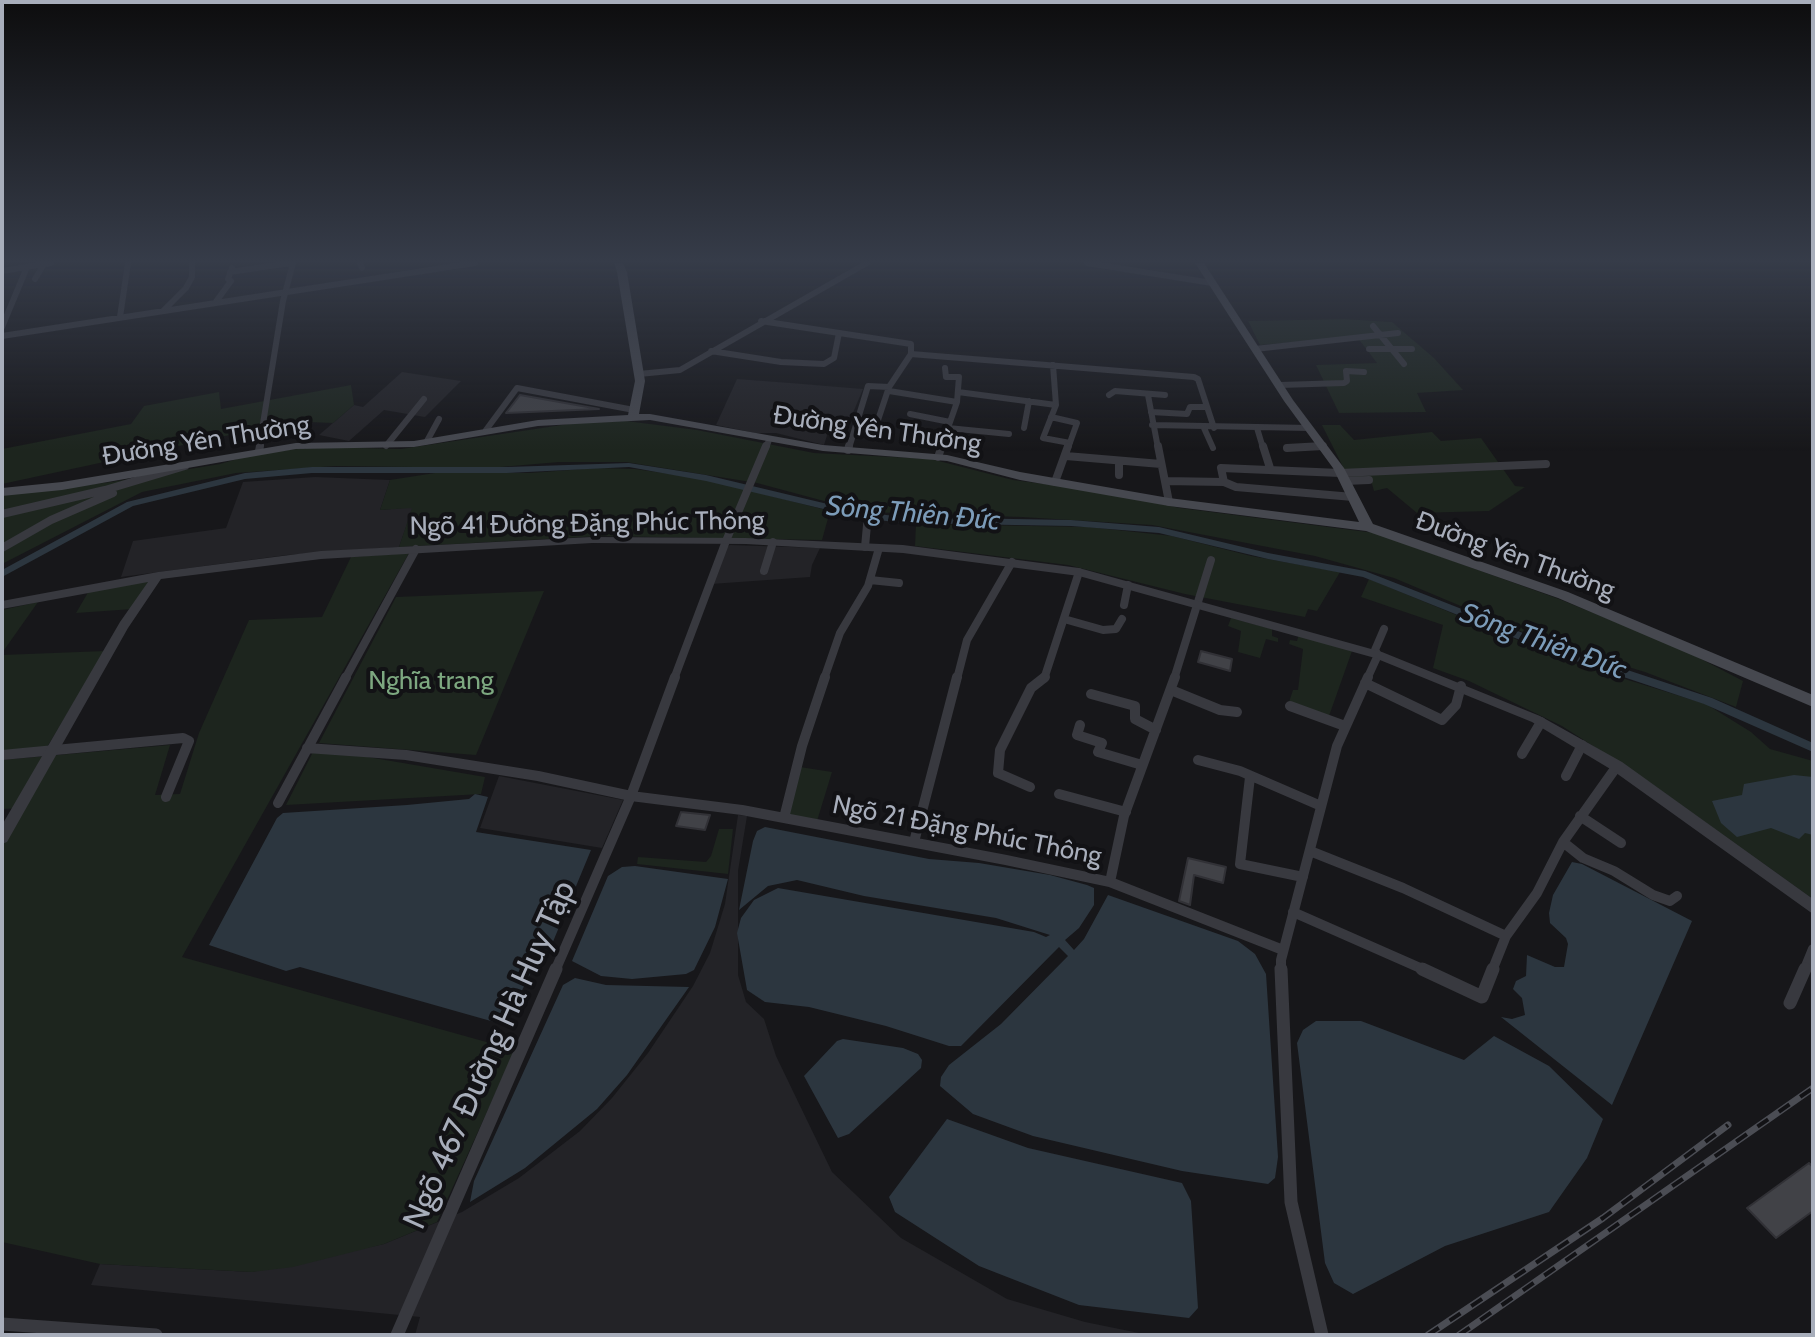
<!DOCTYPE html>
<html>
<head>
<meta charset="utf-8">
<style>
	body { margin:0 }
	#map { position:relative; width:1815px; height:1337px; overflow:hidden; background:#17171a; font-family:Cabin,sans-serif }
	canvas { display:block }
	.frame { position:absolute; inset:0; border:4px solid #a8aebb; pointer-events:none }
</style>
</head>
<body>
<div id="map">
<canvas width="1815" height="1337"></canvas>
<div class="frame"></div>
</div>
<script>
const ctx = document.querySelector('canvas').getContext('2d');
ctx.lineJoin = 'round';
function paint(path, color) {
  ctx.fillStyle = color;
  ctx.fill(path, 'evenodd');
}
function shape(rows) {
  const path = new Path2D();
  for (const r of rows) {
    path.moveTo(r[0], r[1]);
    for (let i = 2; i < r.length; i += 2) path.lineTo(r[i], r[i + 1]);
  }
  return path;
}
function strokePath(path, color, width, dash) {
  ctx.strokeStyle = color;
  ctx.lineWidth = width;
  ctx.lineCap = dash ? 'butt' : 'round';
  ctx.setLineDash(dash || []);
  ctx.stroke(path);
}
function drawText(font, color, halo, rows, align = 'center') {
  ctx.font = font + ' Cabin,sans-serif';
  ctx.lineWidth = 8;
  ctx.setLineDash([]);
  ctx.textBaseline = 'middle';
  ctx.strokeStyle = halo;
  ctx.fillStyle = color;
  for (const [text, x, y, turn = 0] of rows) {
    ctx.save();
    ctx.translate(x, y);
    ctx.rotate((+turn || 0) * Math.PI / 180);
    ctx.textAlign = isNaN(turn) ? turn : align;
    if (halo) ctx.strokeText(text, 0, 0);
    ctx.fillText(text, 0, 0);
    ctx.restore();
  }
}
paint(shape([
	[402,372,461,381,425,417,384,410,349,441,319,435,354,405,363,407],
	[737,379,790,383,863,389,847,427,830,426,824,445,776,433,755,433,716,425],
	[315,477,390,480,380,510,413,507,399,547,287,555,121,577,133,541,226,528,243,482],
	[730,545,820,548,812,565,810,577,711,584,727,547],
	[499,776,623,800,602,848,480,828],
	[738,815,747,816,738,871,738,975,746,1002,764,1019,776,1056,832,1172,901,1238,1007,1299,1085,1322,1149,1335,415,1335,420,1317,91,1285,100,1264,252,1272,384,1244,462,1212,519,1178,580,1131,612,1098,648,1053,693,986,710,953,725,904]
]), '#232327');
paint(shape([
	[1344,319,1392,322,1434,358,1463,390,1417,393,1426,412,1339,413,1316,365,1377,363,1357,337,1260,345,1248,321],
	[351,385,354,405,333,423,308,422,253,430,2,484,2,449,131,424,144,406,219,392,221,409],
	[626,421,697,430,814,453,931,459,1013,480,1092,490,1180,508,1375,533,1559,599,1682,649,1743,681,1736,707,1645,672,1549,643,1394,578,1315,556,1152,525,1022,517,865,512,757,483,626,462,559,462,489,468,335,466,236,473,142,492,2,564,2,495,111,482,220,464,258,453,317,447,401,449,582,422],
	[1322,425,1340,425,1354,440,1432,432,1441,441,1481,438,1515,486,1525,487,1489,511,1417,513,1387,488,1374,491,1370,477,1348,477],
	[597,468,635,469,705,479,830,511,822,540,601,536,399,547,412,508,380,510,390,480,435,473,530,473],
	[916,524,1089,527,1172,536,1251,556,1340,572,1317,611,1308,609,1305,617,1185,594,1068,565,915,546],
	[409,553,182,957,515,1050,437,1222,384,1244,293,1267,252,1272,100,1264,2,1242,2,844,23,808,2,809,2,760,170,745,155,795,180,794,199,733,249,620,322,617,351,557],
	[155,578,133,609,76,613,90,589],
	[1369,579,1576,664,1706,704,1751,732,1770,749,1813,761,1813,899,1649,782,1562,726,1469,681,1433,668,1443,625,1361,597],
	[544,591,476,755,319,743,396,597],
	[38,602,2,653,2,610],
	[1231,618,1272,629,1272,636,1278,638,1278,642,1266,639,1260,658,1238,652,1241,631,1228,626],
	[1299,634,1352,651,1329,716,1289,702,1293,690,1298,690,1303,649,1289,644,1290,640,1297,641],
	[105,651,47,747,2,751,2,655],
	[315,748,485,777,481,794,286,805],
	[800,767,832,772,817,821,787,816],
	[719,829,733,829,728,874,637,864,638,857,706,862,711,856]
]), '#1d251e');
paint(shape([
	[1794,775,1813,777,1813,835,1805,833,1799,839,1771,828,1737,837,1721,823,1712,801,1742,795,1744,784],
	[475,794,488,797,476,832,591,850,545,961,535,964,505,1025,300,967,286,971,209,945,277,818,283,813,407,805,469,799],
	[765,827,929,859,979,863,1050,875,1087,885,1094,888,1094,905,1079,928,1065,940,1074,950,1084,939,1108,895,1238,941,1255,954,1266,974,1278,1157,1275,1178,1268,1184,1182,1171,1033,1136,973,1114,940,1086,941,1077,949,1065,1001,1024,1068,956,1059,947,961,1046,949,1046,886,1026,809,1007,765,1002,747,990,737,933,741,918,754,900,778,888,1034,932,1046,937,1050,935,996,918,864,896,797,880,768,886,739,910,753,841,757,831],
	[1572,862,1582,864,1692,921,1612,1105,1501,1017,1512,1019,1525,1015,1522,998,1513,989,1516,981,1526,976,1527,955,1555,967,1564,967,1568,944,1566,938,1550,923,1549,913,1553,895],
	[635,866,728,879,715,927,694,970,686,974,632,979,601,976,572,961,608,876,622,867],
	[575,978,606,985,689,987,627,1075,597,1109,525,1168,470,1202,474,1181,563,985],
	[1316,1021,1361,1021,1464,1060,1494,1036,1549,1066,1603,1119,1587,1158,1549,1212,1445,1246,1353,1294,1334,1283,1325,1263,1297,1043,1303,1030],
	[843,1039,903,1048,918,1054,922,1060,921,1068,849,1134,838,1138,804,1076,837,1041],
	[947,1119,1028,1148,1182,1183,1191,1201,1198,1308,1189,1318,1079,1305,979,1266,895,1212,889,1197]
]), '#2c363f');
paint(shape([
	[629,463,706,475,857,511,901,517,1071,520,1159,527,1268,553,1365,571,1561,648,1712,698,1813,743,1813,752,1704,704,1555,654,1363,577,1268,559,1159,533,1071,526,901,523,857,517,706,481,629,467,507,473,312,473,245,479,133,506,2,577,2,570,127,502,245,473,312,467,507,467,629,463]
]), '#2c363f');
const building = shape([
	[520,395,599,409,506,413,520,395],
	[1201,651,1232,659,1230,671,1198,662,1201,651],
	[681,812,710,815,705,830,676,826,681,812],
	[1188,858,1226,867,1223,883,1194,875,1190,905,1179,901,1188,858],
	[1809,1163,1813,1167,1813,1211,1776,1238,1747,1208,1809,1163]
]);
paint(building, '#414247');
strokePath(building, '#313136', 2);
strokePath(shape([
	[360,263,362,268],
	[1087,263,1212,283],
	[2,271,51,263],
	[230,272,291,263],
	[35,279,44,264],
	[215,303,231,281,228,279,232,268],
	[163,311,186,288,192,277,192,263],
	[120,317,128,263],
	[761,321,911,344,911,354,889,387,874,432],
	[1373,326,1404,364],
	[2,327,27,267],
	[2,336,475,263],
	[1255,349,1398,333],
	[1369,349,1412,349],
	[711,351,781,362,824,364,834,358,839,333],
	[911,354,1194,377,1198,379,1214,428],
	[1053,365,1056,405,1043,438,1070,443],
	[639,374,680,370,867,263],
	[1280,385,1344,383,1347,381,1346,371,1364,372],
	[889,391,957,402],
	[958,392,1056,405],
	[1109,395,1115,391,1165,395],
	[1148,395,1158,448],
	[1151,412,1187,414,1190,407,1207,407],
	[910,414,950,422],
	[1051,417,1077,423,1068,448],
	[1152,425,1309,428],
	[948,428,1009,434],
	[1024,428,1029,401],
	[1204,428,1213,448],
	[1257,428,1263,448],
	[486,430,517,388,634,410],
	[854,432,886,434],
	[945,437,973,439],
	[427,441,439,419],
	[386,446,424,399],
	[259,448,283,301,293,263],
	[766,448,769,440],
	[849,448,868,386,889,387],
	[941,448,957,402,959,377,946,377,945,368],
	[1288,448,1323,446]
]), '#38393f', 6);
strokePath(shape([
	[1158,446,1169,502],
	[1263,446,1270,468],
	[1287,448,1323,446],
	[848,450,849,446],
	[259,451,260,446],
	[1066,456,1161,464],
	[938,457,942,446],
	[1119,461,1119,475],
	[1165,481,1224,482,1236,487,1353,497],
	[1345,481,1369,480],
	[1055,482,1068,446],
	[1224,482,1221,468,1340,473,1546,464],
	[2,514,105,490,185,466],
	[865,547,867,525],
	[2,548,51,520,113,493],
	[764,571,773,542],
	[870,580,899,583],
	[1124,605,1128,585],
	[1064,619,1103,630,1116,629,1122,619],
	[345,679,416,549],
	[674,679,726,541,766,446],
	[824,679,840,633,868,586,879,548],
	[957,679,967,640,1012,562],
	[1044,679,1079,572],
	[1174,679,1211,560],
	[1367,679,1378,655,1375,650,1384,629]
]), '#38393f', 8);
strokePath(shape([
	[1365,683,1442,720,1456,705,1461,686],
	[1171,690,1220,710,1237,712],
	[1091,694,1135,706,1135,719,1156,730],
	[1290,706,1345,726],
	[1080,725,1077,735,1102,743,1098,752,1142,765],
	[307,748,406,755,538,776,631,796,742,810,1006,860,1110,882,1283,950],
	[1522,754,1541,722],
	[2,755,183,738,189,741,166,797],
	[1198,760,1240,771,1321,806],
	[1566,776,1582,745],
	[1250,777,1240,864,1303,877],
	[1030,787,998,773,1000,750,1031,688,1045,677],
	[1059,794,1126,812],
	[278,803,346,677],
	[1580,816,1621,843],
	[784,818,802,746,825,677],
	[914,842,957,677],
	[1563,842,1583,858,1614,871,1653,895,1670,901,1677,896],
	[1310,851,1403,888,1506,936],
	[1110,882,1124,816,1175,677],
	[1293,912,1427,971],
	[555,971,631,796,675,677],
	[1281,971,1281,960,1337,746,1368,677],
	[1492,971,1506,936,1537,893,1563,842,1617,766],
	[1804,971,1813,949]
]), '#38393f', 10);
strokePath(shape([
	[1281,969,1291,1202,1322,1335],
	[1422,969,1482,997,1493,969],
	[1790,1003,1805,969],
	[2,1324,156,1335],
	[397,1335,556,969]
]), '#38393f', 13);
paint(shape([
	[592,537,746,538,903,545,1079,568,1382,652,1540,716,1622,762,1813,899,1813,914,1612,770,1532,722,1375,658,1079,576,903,553,746,544,592,543,321,559,161,579,128,628,7,842,2,844,2,825,120,622,148,582,2,609,2,601,158,572,321,551,592,537]
]), '#38393f');
paint(shape([
	[614,263,623,263,627,272,645,381,639,414,650,414,823,445,947,455,1020,472,1169,498,1359,522,1333,468,1284,401,1195,263,1204,263,1293,400,1344,468,1373,524,1568,592,1813,695,1813,707,1558,598,1366,531,1169,506,1020,480,947,461,823,451,650,420,538,426,414,447,296,449,62,490,2,496,2,488,62,482,296,443,414,441,538,420,628,415,635,381,617,272,614,263]
]), '#46484f');
const rail = shape([
	[1428,1335,1603,1218,1728,1125],
	[1459,1335,1813,1088]
]);
strokePath(rail, '#4b4d54', 7);
strokePath(rail, '#121215', 4, [13]);
const sky = ctx.createLinearGradient(0, 0, 0, 451);
sky.addColorStop(0, '#0d0d0e');
sky.addColorStop(0.58, '#363c49');
sky.addColorStop(1, '#363c4900');
ctx.fillStyle = sky;
ctx.fillRect(0, 0, 1815, 451);
drawText('26px', '#a8aebb', '#121215', [
	["Đường Yên Thường",877,430,8],
	["Đường Yên Thường",206,441,-9],
	["Ngõ 41 Đường Đặng Phúc Thông",587,524,-1],
	["Đường Yên Thường",1515,556,20],
	["Ngõ 21 Đặng Phúc Thông",967,831,11]
]);
drawText('26px', '#7da880', '#121215', [
	["Nghĩa trang",431,681]
]);
drawText('italic 28px', '#7c9cb9', '#121215', [
	["Sông Thiên Đức",913,514,5],
	["Sông Thiên Đức",1543,642,20]
]);
drawText('32px', '#a8aebb', '#121215', [
	["Ngõ 467 Đường Hà Huy Tập",490,1055,-66]
]);
</script>
</body>
</html>
